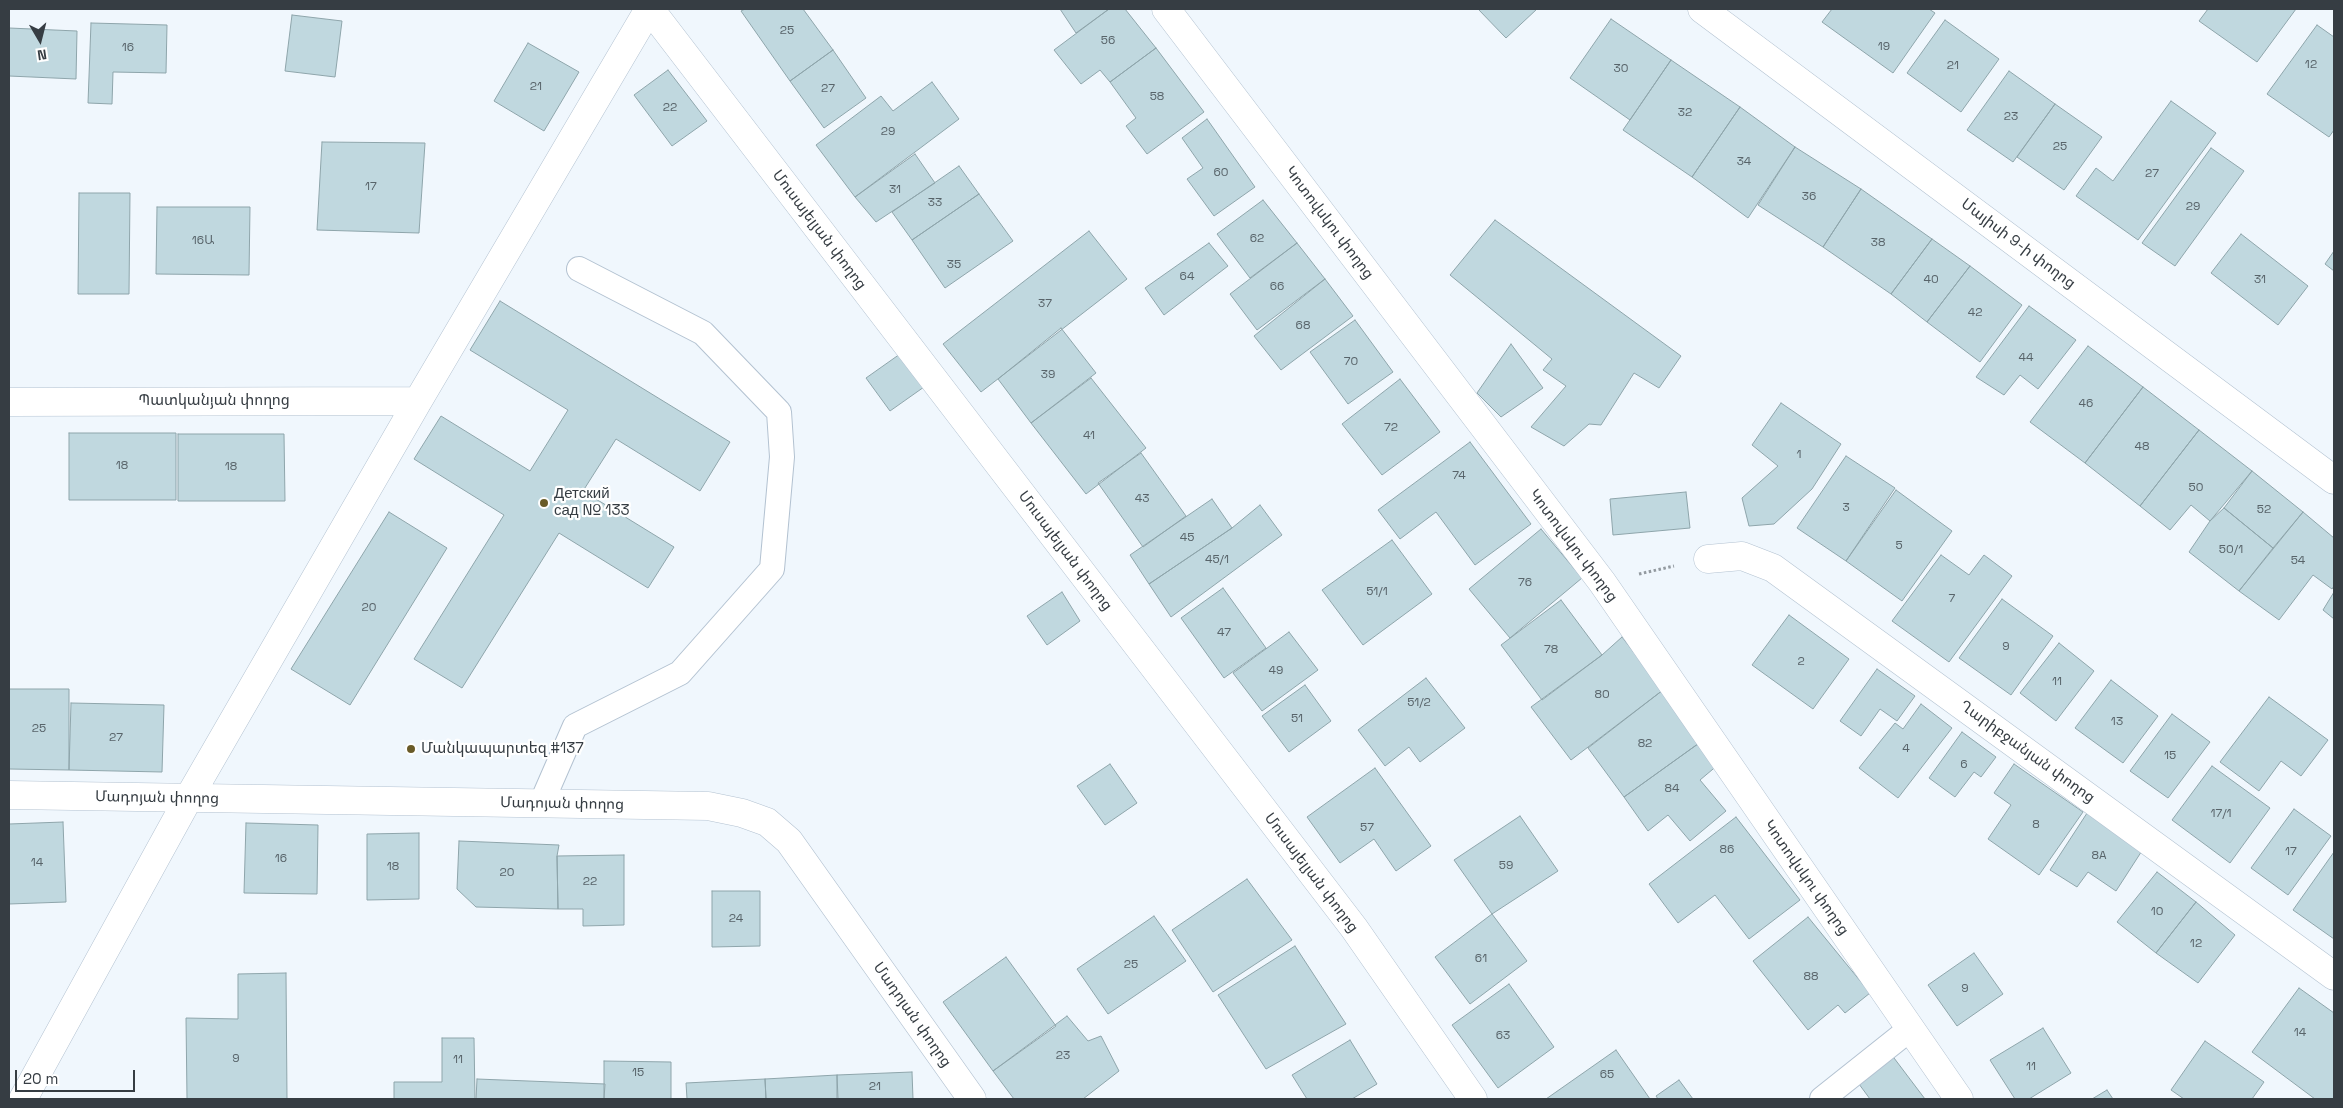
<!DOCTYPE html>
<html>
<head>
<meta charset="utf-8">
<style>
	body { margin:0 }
	#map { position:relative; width:2343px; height:1108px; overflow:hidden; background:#f0f7fd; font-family:"Space Grotesk",sans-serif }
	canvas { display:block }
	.frame { position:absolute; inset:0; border:10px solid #363d43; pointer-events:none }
	.north { position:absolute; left:15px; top:15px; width:50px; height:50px; -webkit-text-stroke:4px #fff; paint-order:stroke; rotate:172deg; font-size:14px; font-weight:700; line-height:20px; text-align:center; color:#363d43 }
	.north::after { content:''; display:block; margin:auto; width:18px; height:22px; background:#363d43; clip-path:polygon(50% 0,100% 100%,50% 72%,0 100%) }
	.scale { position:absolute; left:15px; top:1070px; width:120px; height:22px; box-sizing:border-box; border:2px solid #363d43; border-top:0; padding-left:6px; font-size:15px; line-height:18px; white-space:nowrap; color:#363d43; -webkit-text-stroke:4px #fff; paint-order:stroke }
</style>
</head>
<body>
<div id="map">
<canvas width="2343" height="1108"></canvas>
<div class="frame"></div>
<div class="north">N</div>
<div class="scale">20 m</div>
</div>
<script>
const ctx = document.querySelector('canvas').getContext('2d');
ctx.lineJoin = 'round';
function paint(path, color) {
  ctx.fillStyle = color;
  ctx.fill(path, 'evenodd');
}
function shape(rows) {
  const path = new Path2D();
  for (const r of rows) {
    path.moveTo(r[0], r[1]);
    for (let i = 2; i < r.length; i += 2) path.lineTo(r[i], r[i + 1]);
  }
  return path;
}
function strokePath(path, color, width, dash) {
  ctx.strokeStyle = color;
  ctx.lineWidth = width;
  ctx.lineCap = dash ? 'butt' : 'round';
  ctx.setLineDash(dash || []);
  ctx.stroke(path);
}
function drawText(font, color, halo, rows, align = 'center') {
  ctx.font = font + ' "Space Grotesk","Noto Sans Armenian",sans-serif';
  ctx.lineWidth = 4.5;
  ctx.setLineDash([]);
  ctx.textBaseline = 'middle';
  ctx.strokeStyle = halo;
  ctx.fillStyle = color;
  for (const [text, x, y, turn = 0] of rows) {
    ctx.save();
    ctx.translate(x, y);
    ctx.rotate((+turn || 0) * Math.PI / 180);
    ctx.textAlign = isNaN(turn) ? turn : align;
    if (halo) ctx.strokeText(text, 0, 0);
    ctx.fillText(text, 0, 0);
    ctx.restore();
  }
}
const building = shape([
	[745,9,803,9,833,50,790,81,741,11,745,9],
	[1060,9,1109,9,1076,33,1060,9],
	[1109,9,1125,9,1156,48,1110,82,1100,70,1081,84,1054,50,1109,9],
	[1478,9,1537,9,1506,38,1478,9],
	[1832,9,1929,9,1935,13,1893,73,1822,22,1832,9],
	[2208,9,2296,9,2257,62,2199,21,2208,9],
	[292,15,342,21,335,77,285,71,292,15],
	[1611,19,1671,60,1630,120,1570,78,1611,19],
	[1945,20,1999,59,1961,112,1907,73,1945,20],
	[91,23,167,25,166,73,113,72,112,104,88,103,91,23],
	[2317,25,2334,37,2334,130,2329,137,2267,94,2317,25],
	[9,28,77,31,76,79,9,76,9,28],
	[528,43,579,72,544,131,494,101,528,43],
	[1156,48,1204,112,1147,154,1126,126,1136,118,1110,82,1156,48],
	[833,50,866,98,824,128,790,81,833,50],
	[1671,60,1740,107,1692,177,1623,130,1671,60],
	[668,70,707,121,672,146,634,95,668,70],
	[2009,71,2055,104,2013,162,1967,130,2009,71],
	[932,82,959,119,855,197,816,145,881,96,893,111,932,82],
	[2171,101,2216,133,2138,240,2076,196,2096,168,2113,181,2171,101],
	[2055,104,2102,137,2064,190,2017,157,2055,104],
	[1740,107,1795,147,1748,218,1692,177,1740,107],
	[1207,119,1255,187,1214,216,1187,179,1203,168,1182,138,1207,119],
	[322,142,425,143,419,233,317,230,322,142],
	[1795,147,1861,189,1823,247,1758,205,1795,147],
	[2211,148,2244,171,2175,266,2142,243,2211,148],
	[915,154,935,183,876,222,855,197,915,154],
	[959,166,979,194,912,240,892,212,959,166],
	[1861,189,1932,239,1891,294,1823,247,1861,189],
	[79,193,130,193,129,294,78,294,79,193],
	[979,194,1013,241,945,288,912,240,979,194],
	[1263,200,1297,243,1250,278,1217,234,1263,200],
	[157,207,250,207,249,275,156,274,157,207],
	[1495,220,1681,356,1659,388,1634,373,1601,425,1589,424,1564,446,1531,427,1566,386,1543,370,1552,359,1450,275,1495,220],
	[1089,231,1127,279,981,392,943,344,1089,231],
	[2241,234,2308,286,2278,325,2211,273,2241,234],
	[1932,239,1970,266,1927,322,1891,294,1932,239],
	[1209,243,1228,266,1164,315,1145,288,1209,243],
	[1297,243,1325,279,1257,330,1230,294,1297,243],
	[2334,251,2334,271,2325,264,2334,251],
	[1970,266,2022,305,1980,362,1927,322,1970,266],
	[1325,279,1353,316,1281,370,1254,336,1325,279],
	[500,301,730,442,700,491,616,439,583,491,674,547,648,588,559,533,462,688,414,659,504,515,414,459,441,416,530,471,568,410,470,350,500,301],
	[2029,306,2076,340,2038,389,2020,375,2004,395,1976,377,2029,306],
	[1355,320,1393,372,1348,404,1310,352,1355,320],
	[1061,328,1096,373,1031,423,998,379,1061,328],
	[1511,344,1543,388,1501,417,1477,393,1511,344],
	[2088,346,2143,387,2085,463,2030,422,2088,346],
	[900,354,924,387,890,411,866,378,900,354],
	[1091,378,1146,448,1086,494,1031,423,1091,378],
	[1400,379,1440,432,1382,475,1342,424,1400,379],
	[2143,387,2199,430,2140,506,2085,463,2143,387],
	[1781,403,1841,444,1812,489,1774,524,1749,526,1742,498,1778,466,1752,445,1781,403],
	[2199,430,2252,471,2210,521,2191,505,2170,530,2140,506,2199,430],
	[69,433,176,433,176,500,69,500,69,433],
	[178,434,284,434,285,501,178,501,178,434],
	[1470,442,1531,524,1475,565,1436,512,1400,539,1378,510,1470,442],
	[1141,453,1186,516,1143,547,1098,483,1141,453],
	[1846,456,1895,488,1846,561,1797,528,1846,456],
	[2252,471,2303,512,2273,548,2224,508,2252,471],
	[1896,490,1952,531,1902,601,1846,561,1896,490],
	[1686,492,1690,528,1613,535,1610,499,1686,492],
	[1212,499,1232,528,1149,584,1130,555,1212,499],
	[1260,505,1282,535,1171,617,1149,584,1232,528,1260,505],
	[2224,508,2273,548,2239,591,2189,552,2210,521,2224,508],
	[389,512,447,548,350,705,291,669,389,512],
	[2303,512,2334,538,2334,586,2332,589,2313,575,2279,620,2239,591,2303,512],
	[1541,529,1582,578,1510,638,1469,589,1541,529],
	[1392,540,1432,594,1363,645,1322,590,1392,540],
	[1941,555,1969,575,1984,555,2012,576,1949,662,1892,621,1941,555],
	[1223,588,1266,648,1224,678,1181,618,1223,588],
	[1062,592,1080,621,1047,645,1027,616,1062,592],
	[2334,592,2334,619,2323,610,2334,592],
	[2002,599,2053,636,2011,695,1959,658,2002,599],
	[1561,600,1602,655,1542,700,1501,645,1561,600],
	[1789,615,1849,659,1813,709,1752,665,1789,615],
	[1289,632,1318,670,1262,711,1233,673,1289,632],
	[1622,637,1663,690,1571,760,1531,707,1602,655,1622,637],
	[2059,643,2094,671,2056,721,2020,693,2059,643],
	[1877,669,1915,696,1897,721,1880,709,1861,736,1840,721,1877,669],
	[1426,678,1465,728,1420,762,1409,747,1385,766,1358,730,1426,678],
	[2111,680,2158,716,2123,763,2075,728,2111,680],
	[1305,685,1331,721,1289,752,1262,716,1305,685],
	[9,689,69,689,69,770,9,769,9,689],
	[1663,690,1702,741,1624,797,1588,748,1663,690],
	[2269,697,2328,740,2301,776,2281,761,2259,791,2220,762,2269,697],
	[71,703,164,705,162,772,69,770,71,703],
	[1921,704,1952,728,1898,798,1859,768,1895,723,1903,729,1921,704],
	[2172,714,2210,742,2168,798,2130,771,2172,714],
	[1962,732,1996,757,1981,777,1974,772,1955,797,1929,778,1962,732],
	[1702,741,1719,764,1700,780,1726,811,1690,841,1668,815,1648,831,1624,797,1702,741],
	[1110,764,1137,803,1105,825,1077,786,1110,764],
	[2014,764,2083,812,2039,875,1988,839,2011,805,1994,793,2014,764],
	[2212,766,2270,808,2230,863,2172,820,2212,766],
	[1375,768,1431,846,1396,871,1374,839,1340,863,1307,817,1375,768],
	[2091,807,2147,843,2116,891,2088,872,2077,887,2050,870,2091,807],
	[2294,809,2331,836,2288,895,2251,868,2294,809],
	[1520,816,1558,871,1492,914,1454,860,1520,816],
	[1736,817,1800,900,1749,939,1715,895,1678,923,1649,884,1736,817],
	[63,822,66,902,9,904,9,824,63,822],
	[246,823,318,825,317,894,244,893,246,823],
	[419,833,419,899,367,900,367,834,419,833],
	[459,841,559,845,557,856,558,909,476,907,457,889,459,841],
	[2334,852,2334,939,2293,910,2334,852],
	[624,855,624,925,583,926,583,909,558,909,557,856,624,855],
	[2157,872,2196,902,2156,953,2117,922,2157,872],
	[1247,879,1292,940,1213,992,1172,930,1247,879],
	[712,891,760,891,760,946,712,947,712,891],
	[2196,902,2235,935,2198,983,2156,953,2196,902],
	[1492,914,1527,961,1470,1004,1435,957,1492,914],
	[1154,916,1186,961,1108,1014,1077,969,1154,916],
	[1808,917,1870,993,1845,1013,1838,1005,1808,1030,1753,961,1808,917],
	[1295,946,1346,1024,1266,1069,1218,995,1295,946],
	[1974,953,2003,994,1957,1026,1928,985,1974,953],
	[1006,957,1056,1026,993,1071,943,1002,1006,957],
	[286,973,287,1099,187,1099,186,1018,238,1019,238,974,286,973],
	[1509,984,1554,1047,1498,1088,1452,1025,1509,984],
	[2299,988,2334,1013,2334,1099,2315,1099,2252,1052,2299,988],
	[1067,1016,1088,1041,1101,1036,1119,1071,1083,1099,1014,1099,993,1071,1067,1016],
	[2043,1028,2071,1073,2029,1099,2015,1099,1990,1060,2043,1028],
	[442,1038,474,1038,475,1099,394,1099,394,1082,442,1082,442,1038],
	[1350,1040,1377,1084,1352,1099,1307,1099,1292,1075,1350,1040],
	[2205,1041,2264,1082,2252,1099,2184,1099,2171,1090,2205,1041],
	[1616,1050,1650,1099,1546,1099,1616,1050],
	[1891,1054,1925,1099,1870,1099,1856,1080,1891,1054],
	[604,1061,671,1062,671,1099,604,1099,604,1061],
	[912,1072,913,1099,838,1099,837,1075,912,1072],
	[837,1075,837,1099,766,1099,765,1079,837,1075],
	[477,1079,605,1084,604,1099,476,1099,477,1079],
	[765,1079,766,1099,687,1099,686,1083,765,1079],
	[1679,1080,1693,1099,1658,1099,1656,1096,1679,1080],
	[2107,1090,2113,1099,2092,1099,2107,1090]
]);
paint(building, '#c0d8df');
strokePath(building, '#8ea5ab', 1);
const service = shape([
	[541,804,575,726,680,673,772,569,782,457,779,412,703,333,579,269],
	[1822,1099,1910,1029]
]);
const minor = shape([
	[650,9,1354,928,1473,1099],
	[1166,9,1602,582,1959,1099],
	[9,402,418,401],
	[1708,559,1742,556,1773,568,2334,976],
	[9,795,708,806,742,813,767,822,789,841,972,1099],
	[23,1099,188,799,418,401,649,9]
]);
const tertiary = shape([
	[1702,9,2334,480]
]);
strokePath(service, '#b3c2d1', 26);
strokePath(minor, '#b3c2d1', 29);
strokePath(tertiary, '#b3c2d1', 29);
strokePath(shape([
	[1639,574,1674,566]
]), '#939aa0', 3, [2.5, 2.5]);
strokePath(service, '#fff', 24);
strokePath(minor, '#fff', 28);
strokePath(tertiary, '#fff', 28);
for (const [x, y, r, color] of [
	[544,503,5,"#695b28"],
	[411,749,5,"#695b28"]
]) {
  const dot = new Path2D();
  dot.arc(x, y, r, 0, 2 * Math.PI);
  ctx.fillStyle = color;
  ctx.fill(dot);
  strokePath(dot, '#fff', 2);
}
drawText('12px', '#58646a', null, [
	["25",787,31],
	["56",1108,41],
	["19",1884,47],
	["16",128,48],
	["12",2311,65],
	["21",1953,66],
	["30",1621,69],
	["21",536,87],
	["27",828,89],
	["58",1157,97],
	["22",670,108],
	["32",1685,113],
	["23",2011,117],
	["29",888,132],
	["25",2060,147],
	["34",1744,162],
	["60",1221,173],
	["27",2152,174],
	["17",371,187],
	["31",895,190],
	["36",1809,197],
	["33",935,203],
	["29",2193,207],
	["62",1257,239],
	["16Ա",203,241],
	["38",1878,243],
	["35",954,265],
	["64",1187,277],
	["40",1931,280],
	["31",2260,280],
	["66",1277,287],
	["37",1045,304],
	["42",1975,313],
	["68",1303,326],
	["44",2026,358],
	["70",1351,362],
	["39",1048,375],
	["46",2086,404],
	["72",1391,428],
	["41",1089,436],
	["48",2142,447],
	["1",1799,455],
	["18",122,466],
	["18",231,467],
	["74",1459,476],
	["50",2196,488],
	["43",1142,499],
	["3",1846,508],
	["52",2264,510],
	["45",1187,538],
	["5",1899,546],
	["50/1",2231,550],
	["45/1",1217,560],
	["54",2298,561],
	["76",1525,583],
	["51/1",1377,592],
	["7",1952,599],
	["20",369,608],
	["47",1224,633],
	["9",2006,647],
	["78",1551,650],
	["2",1801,662],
	["49",1276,671],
	["11",2057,682],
	["80",1602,695],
	["51/2",1419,703],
	["51",1297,719],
	["13",2117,722],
	["25",39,729],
	["27",116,738],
	["82",1645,744],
	["4",1906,749],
	["15",2170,756],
	["6",1964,765],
	["84",1672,789],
	["17/1",2221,814],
	["8",2036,825],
	["57",1367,828],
	["86",1727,850],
	["17",2291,852],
	["8A",2099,856],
	["16",281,859],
	["14",37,863],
	["59",1506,866],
	["18",393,867],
	["20",507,873],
	["22",590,882],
	["10",2157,912],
	["24",736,919],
	["12",2196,944],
	["61",1481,959],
	["25",1131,965],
	["88",1811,977],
	["9",1965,989],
	["14",2300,1033],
	["63",1503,1036],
	["23",1063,1056],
	["9",236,1059],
	["11",458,1060],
	["11",2031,1067],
	["15",638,1073],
	["65",1607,1075],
	["21",875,1087]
]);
drawText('15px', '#363d43', '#fff', [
	["Կոտովսկու փողոց",1329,223,53],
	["Մուսայելյան փողոց",819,230,53],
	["Մայիսի 9-ի փողոց",2018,244,37],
	["Պատկանյան փողոց",214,401],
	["Կոտովսկու փողոց",1573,546,53],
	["Մուսայելյան փողոց",1065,551,53],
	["Ղարիբջանյան փողոց",2027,752,36],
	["Մադոյան փողոց",157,798,1],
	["Մադոյան փողոց",562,804,1],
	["Մուսայելյան փողոց",1311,873,53],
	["Կոտովսկու փողոց",1806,878,55],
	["Մադոյան փողոց",912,1015,55]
]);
drawText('15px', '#363d43', '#fff', [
	["Детский",554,494],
	["сад № 133",554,511],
	["Մանկապարտեզ #137",421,749]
], 'left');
</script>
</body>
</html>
